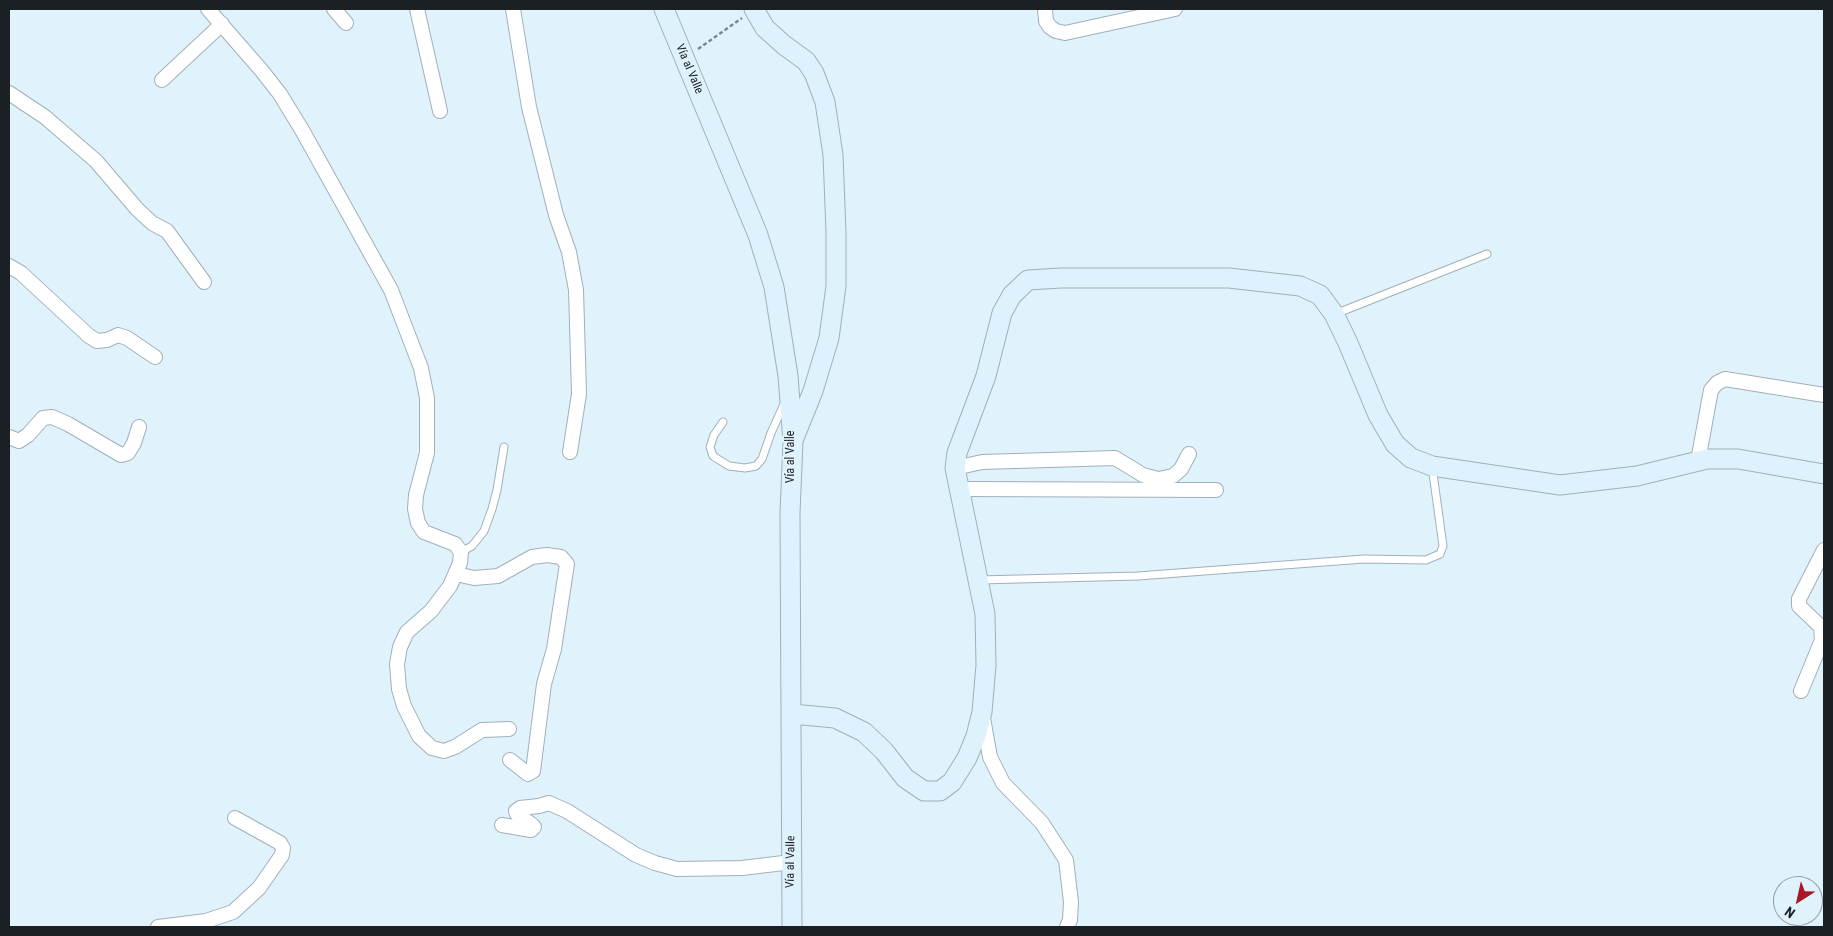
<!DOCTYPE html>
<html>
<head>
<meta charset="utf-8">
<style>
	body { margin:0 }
	#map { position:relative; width:1833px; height:936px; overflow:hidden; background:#e0f2fc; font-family:"Roboto Condensed",sans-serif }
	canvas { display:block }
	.frame { position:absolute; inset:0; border:10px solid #1a2024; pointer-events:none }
	.north { position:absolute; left:1773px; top:876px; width:50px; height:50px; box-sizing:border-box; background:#e0f2fc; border:1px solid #919ea6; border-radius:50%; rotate:215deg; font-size:14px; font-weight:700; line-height:20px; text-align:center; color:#1a2024 }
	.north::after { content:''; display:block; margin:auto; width:18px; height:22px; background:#ab1627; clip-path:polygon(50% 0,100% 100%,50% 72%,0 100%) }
</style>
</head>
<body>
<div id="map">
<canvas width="1833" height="936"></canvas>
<div class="frame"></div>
<div class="north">N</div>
</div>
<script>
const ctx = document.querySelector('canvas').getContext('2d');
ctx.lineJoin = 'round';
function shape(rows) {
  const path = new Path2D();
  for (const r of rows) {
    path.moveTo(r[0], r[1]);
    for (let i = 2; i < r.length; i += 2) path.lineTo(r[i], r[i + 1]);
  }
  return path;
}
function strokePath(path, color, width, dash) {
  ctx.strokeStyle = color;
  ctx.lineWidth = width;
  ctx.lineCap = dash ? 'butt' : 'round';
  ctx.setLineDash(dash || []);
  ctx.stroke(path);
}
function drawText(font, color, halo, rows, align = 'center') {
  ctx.font = font + ' "Roboto Condensed",sans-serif';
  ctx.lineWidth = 4;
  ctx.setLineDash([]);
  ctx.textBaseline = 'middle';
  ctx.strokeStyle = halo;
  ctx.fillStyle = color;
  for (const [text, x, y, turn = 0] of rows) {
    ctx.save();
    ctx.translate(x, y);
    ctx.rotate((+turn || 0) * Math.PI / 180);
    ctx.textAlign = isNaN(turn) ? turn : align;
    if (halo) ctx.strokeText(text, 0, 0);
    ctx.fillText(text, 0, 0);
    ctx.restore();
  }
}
const lane = shape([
	[1335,314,1487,254],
	[723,422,714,435,710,447,713,456,729,466,745,468,756,466,762,459,771,433,785,402],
	[461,552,472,546,484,531,492,509,497,490,504,447],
	[979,580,1138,576,1364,559,1426,560,1440,554,1443,546,1432,466]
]);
const street = shape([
	[208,9,262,71,280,94,302,130,391,290,421,368,427,398,427,453,416,495,415,509,418,523,424,532,455,544,461,552,460,563,450,586,431,611,407,632,400,647,397,664,399,689,404,706,419,736,432,748,444,751,455,747,482,730,509,729],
	[334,9,346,23],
	[417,9,440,111],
	[513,9,529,107,556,215,569,252,576,290,579,394,570,452],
	[1045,9,1046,21,1050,27,1056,31,1065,33,1175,9],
	[162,80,222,24],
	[9,93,45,117,96,161,137,209,152,223,167,231,204,282],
	[9,266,21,273,89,336,97,341,107,340,118,335,127,338,155,357],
	[9,437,19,441,28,435,43,418,52,417,68,424,121,455,128,453,134,443,139,427],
	[1698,461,1711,390,1717,383,1725,379,1824,395],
	[955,468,982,462,1115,458,1143,475,1158,479,1173,476,1181,469,1189,454],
	[959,489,1216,490],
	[456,574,474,578,498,576,532,557,547,555,561,557,567,564,554,649,544,684,533,771,528,774,510,760],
	[1801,691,1822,640,1821,627,1799,606,1799,599,1824,550],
	[983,718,990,757,1003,783,1042,823,1066,860,1071,902,1070,920,1067,927],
	[502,825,531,830,534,827,532,825,517,814,516,811,520,808,539,806,549,803,567,811,636,855,655,863,677,869,742,868,792,862],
	[158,927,206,921,233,912,259,888,282,855,283,848,280,843,235,818]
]);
const secondary = shape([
	[664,9,758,235,774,287,788,376,793,442,790,513,792,927],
	[754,9,765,28,784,45,806,61,814,73,825,102,833,155,836,232,836,286,829,338,813,391,794,438],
	[792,714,835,718,864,732,884,751,905,778,924,791,940,791,952,782,967,758,976,736,982,712,986,665,985,614,955,468,957,453,986,376,1002,313,1012,295,1028,280,1061,278,1229,278,1300,286,1320,295,1334,314,1348,343,1378,415,1395,444,1411,458,1432,466,1560,485,1637,476,1707,459,1738,459,1824,474]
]);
strokePath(lane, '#a0b0b9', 9);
strokePath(street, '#a0b0b9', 16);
strokePath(secondary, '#a0b0b9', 21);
strokePath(shape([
	[698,49,742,18]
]), '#7c888f', 2.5, [4, 2.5]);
strokePath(lane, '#fff', 7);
strokePath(street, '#fff', 14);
strokePath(secondary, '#def2fd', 19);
drawText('12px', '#1a2024', '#e0f2fc', [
	["Vía al Valle",689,69,67],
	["Vía al Valle",791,457,-90],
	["Vía al Valle",791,862,-89]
]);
</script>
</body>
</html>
